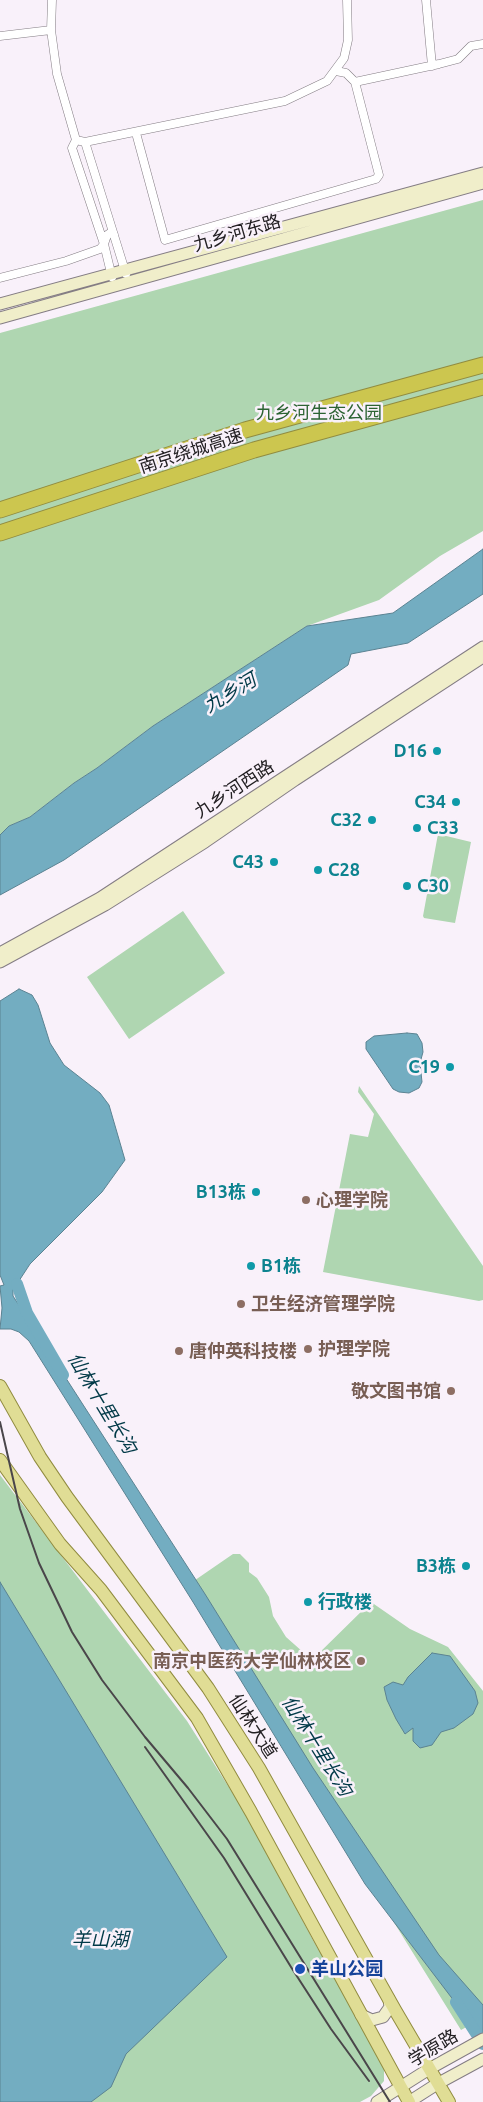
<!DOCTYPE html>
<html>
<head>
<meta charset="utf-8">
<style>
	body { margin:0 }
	canvas { display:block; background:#f9f1fa }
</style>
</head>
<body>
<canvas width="483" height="2102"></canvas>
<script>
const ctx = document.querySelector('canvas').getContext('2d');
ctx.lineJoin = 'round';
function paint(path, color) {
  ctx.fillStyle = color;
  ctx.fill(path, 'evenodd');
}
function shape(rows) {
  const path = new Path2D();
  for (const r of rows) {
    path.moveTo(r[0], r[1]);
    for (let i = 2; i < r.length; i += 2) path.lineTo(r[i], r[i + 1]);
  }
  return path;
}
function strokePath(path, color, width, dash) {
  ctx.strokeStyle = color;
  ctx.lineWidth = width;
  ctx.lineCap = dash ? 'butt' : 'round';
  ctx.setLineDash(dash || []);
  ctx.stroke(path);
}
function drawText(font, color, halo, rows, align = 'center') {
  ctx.font = font + ' Ubuntu,"Noto Sans SC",sans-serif';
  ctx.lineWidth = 5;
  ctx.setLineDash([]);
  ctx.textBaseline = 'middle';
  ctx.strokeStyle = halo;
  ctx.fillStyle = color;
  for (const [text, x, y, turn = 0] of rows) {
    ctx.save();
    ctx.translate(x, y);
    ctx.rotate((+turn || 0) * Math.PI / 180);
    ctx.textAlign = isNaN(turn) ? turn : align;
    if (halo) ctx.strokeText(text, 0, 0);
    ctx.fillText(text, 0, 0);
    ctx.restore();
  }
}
paint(shape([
	[483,200,483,531,440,556,379,600,307,626,153,726,97,768,74,783,30,817,9,826,0,835,0,333],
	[438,834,471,842,455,923,424,918,423,916],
	[183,911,225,973,129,1039,87,977],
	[359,1086,483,1266,483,1300,479,1301,323,1272,350,1134,368,1137,374,1114,358,1092],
	[0,1475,187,1721,242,1808,314,1942,384,2063,384,2081,371,2096,360,2102,0,2102],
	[233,1554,240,1554,249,1563,249,1572,257,1578,269,1597,273,1616,286,1637,312,1660,371,1602,410,1629,448,1647,483,1691,483,2018,461,2030,185,1587]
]), '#afd6b1');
const water = shape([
	[483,549,483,594,408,643,351,654,348,665,64,860,0,895,0,835,9,826,30,817,74,783,97,768,153,726,307,626,393,613,483,549],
	[19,989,32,995,38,1005,50,1043,64,1065,100,1093,109,1105,125,1160,102,1192,30,1264,13,1290,13,1296,205,1594,313,1768,439,1955,483,2005,483,2039,365,1884,193,1602,29,1341,19,1332,11,1329,0,1329,2,1308,0,1286,4,1285,0,1275,0,1001,19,989],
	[407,1033,417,1034,422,1043,423,1052,420,1063,422,1082,419,1088,409,1093,399,1092,393,1089,366,1049,366,1042,374,1036,407,1033],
	[0,1582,227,1957,126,2054,111,2087,91,2102,0,2102,0,1582],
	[432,1653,450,1656,475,1691,478,1703,473,1714,454,1728,441,1732,432,1745,420,1748,413,1741,413,1728,405,1734,396,1719,387,1700,384,1687,393,1682,403,1685,408,1677,432,1653]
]);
paint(water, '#73adc1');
strokePath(water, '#5b8392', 1);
strokePath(shape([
	[17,1284,27,1313,63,1375],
	[456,2002,483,2044]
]), '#73adc1', 12);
const street = shape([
	[52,0,51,30,57,74,76,140,85,142,126,274],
	[426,0,432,66],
	[0,36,51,30],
	[355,82,439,64,458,59,471,46,483,44],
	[136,133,165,240,376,179,379,175,355,82,346,73,336,71],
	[76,140,72,148,104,244,112,277],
	[85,142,285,101,327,81,344,58,348,40,347,0],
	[0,278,66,261,100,249,104,244,107,235,110,233,114,235]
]);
const secondary = shape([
	[0,304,483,173],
	[0,318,483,183],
	[0,953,100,898,483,647],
	[0,962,105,905,205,842,295,780,483,657],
	[361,2015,372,2020,383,2017,390,2007,389,1999],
	[377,2102,429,2069,483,2039],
	[409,2102,437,2084,483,2059]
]);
const primary = shape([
	[0,1386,40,1457,67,1497,208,1688,259,1768,395,2010,449,2102],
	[0,1460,60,1544,101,1590,197,1718,251,1812,409,2102]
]);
const highway = shape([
	[0,510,245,430,483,365],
	[0,533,254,450,483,387]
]);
strokePath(street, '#847d84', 9);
strokePath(secondary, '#847d84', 13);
strokePath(primary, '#918c40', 14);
strokePath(highway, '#918c40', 17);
strokePath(street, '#fff', 8);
strokePath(secondary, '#f0eeca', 11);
strokePath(primary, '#e0dd95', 12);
strokePath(highway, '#ccc64f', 15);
strokePath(shape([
	[0,1422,20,1509,39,1563,72,1632,102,1680,145,1737,188,1788,227,1839,390,2102],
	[145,1747,224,1858,291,1967,331,2029,369,2081]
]), '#4a464a', 2);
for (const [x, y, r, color] of [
	[437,751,5,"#0f9aa8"],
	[456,802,5,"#0f9aa8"],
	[372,820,5,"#0f9aa8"],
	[417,828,5,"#0f9aa8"],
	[274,862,5,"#0f9aa8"],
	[318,870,5,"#0f9aa8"],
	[407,886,5,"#0f9aa8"],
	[450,1067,5,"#0f9aa8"],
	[256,1192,5,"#0f9aa8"],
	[306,1200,5,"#8d6e63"],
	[251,1266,5,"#0f9aa8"],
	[241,1304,5,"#8d6e63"],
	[308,1349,5,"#8d6e63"],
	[179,1351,5,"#8d6e63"],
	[451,1391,5,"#8d6e63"],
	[466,1566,5,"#0f9aa8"],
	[308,1602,5,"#0f9aa8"],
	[361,1661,5,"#8d6e63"],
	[300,1969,6,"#1a4fb4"]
]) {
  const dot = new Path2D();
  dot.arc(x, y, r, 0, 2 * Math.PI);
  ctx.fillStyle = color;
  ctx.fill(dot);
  strokePath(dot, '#f9f1fa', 2);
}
drawText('18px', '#232023', '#f9f1fa', [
	["九乡河东路",237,233,-16],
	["南京绕城高速",191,451,-18],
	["九乡河西路",234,789,-33],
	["仙林大道",253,1726,57],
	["学原路",433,2048,-31]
]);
drawText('18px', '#2c6332', '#f9f1fa', [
	["九乡河生态公园",319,413]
]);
drawText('bold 18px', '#0d838f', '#f9f1fa', [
	["D16",427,751],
	["C34",446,802],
	["C32",362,820],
	["C33",427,828,"left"],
	["C43",264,862],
	["C28",328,870,"left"],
	["C30",417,886,"left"],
	["C19",440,1067],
	["B13栋",246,1192],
	["B1栋",261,1266,"left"],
	["B3栋",456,1566],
	["行政楼",318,1602,"left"]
], 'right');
drawText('bold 18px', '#785e54', '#f9f1fa', [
	["心理学院",316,1200],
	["卫生经济管理学院",251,1304],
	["护理学院",318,1349],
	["唐仲英科技楼",189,1351],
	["敬文图书馆",441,1391,"right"],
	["南京中医药大学仙林校区",351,1661,"right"]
], 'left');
drawText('bold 18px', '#164399', '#f9f1fa', [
	["羊山公园",311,1969]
], 'left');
drawText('italic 19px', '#023a48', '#f9f1fa', [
	["九乡河",230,693,-31],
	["仙林十里长沟",102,1403,59],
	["仙林十里长沟",317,1746,58],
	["羊山湖",100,1940]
]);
</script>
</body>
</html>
